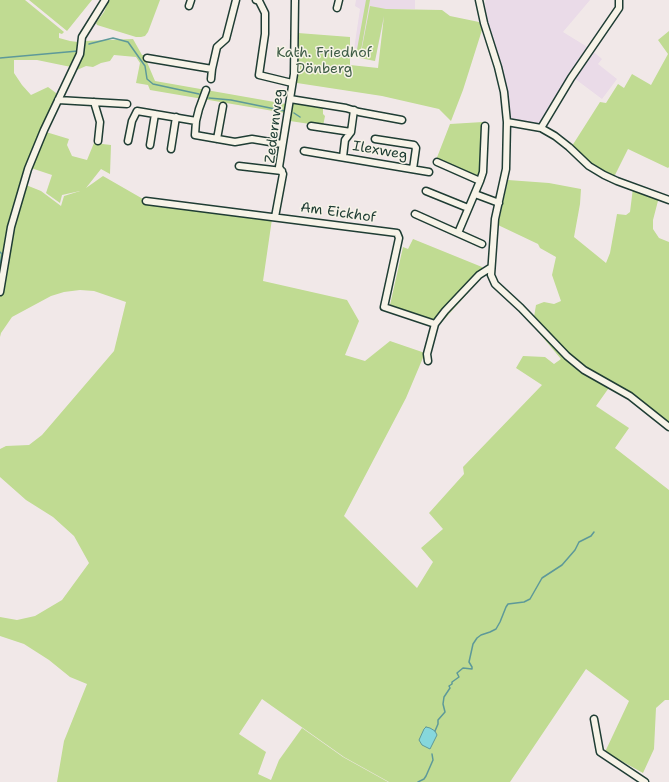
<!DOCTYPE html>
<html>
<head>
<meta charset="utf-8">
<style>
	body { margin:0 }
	canvas { display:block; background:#f1e8e8 }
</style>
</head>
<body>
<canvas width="669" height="782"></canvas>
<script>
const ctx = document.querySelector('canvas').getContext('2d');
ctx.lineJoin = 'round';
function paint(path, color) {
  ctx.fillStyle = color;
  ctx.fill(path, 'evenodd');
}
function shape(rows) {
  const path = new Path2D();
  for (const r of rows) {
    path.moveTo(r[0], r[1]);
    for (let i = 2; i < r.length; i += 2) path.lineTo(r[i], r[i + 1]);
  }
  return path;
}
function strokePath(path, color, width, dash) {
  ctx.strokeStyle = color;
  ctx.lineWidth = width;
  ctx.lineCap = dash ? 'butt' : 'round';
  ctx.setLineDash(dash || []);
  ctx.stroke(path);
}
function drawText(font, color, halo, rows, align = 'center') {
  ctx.font = font + ' "Shantell Sans",sans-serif';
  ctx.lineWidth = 3;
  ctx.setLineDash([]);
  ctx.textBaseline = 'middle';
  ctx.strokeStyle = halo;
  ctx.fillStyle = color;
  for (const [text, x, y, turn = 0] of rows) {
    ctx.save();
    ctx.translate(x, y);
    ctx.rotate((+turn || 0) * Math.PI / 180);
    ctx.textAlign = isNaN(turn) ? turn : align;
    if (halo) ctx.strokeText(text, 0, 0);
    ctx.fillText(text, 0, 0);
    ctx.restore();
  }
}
paint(shape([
	[356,0,415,0,415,9,386,9,375,61,353,56,360,9,355,6],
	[486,0,590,0,563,32,589,48,602,59,598,64,617,79,602,99,570,75,540,123,534,124,511,119,509,114,506,83,488,23,485,3]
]), '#eadbe8');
paint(shape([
	[0,0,25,0,64,32,62,34,59,33,59,38,70,41,78,42,79,47,78,53,71,67,37,60,14,60,14,73,22,85,31,95,48,87,56,93,56,98,27,169,9,225,26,185,41,191,61,206,64,196,80,191,62,195,60,203,46,193,52,175,31,168,46,132,69,139,67,145,72,156,87,160,94,143,111,145,110,174,101,169,86,188,103,176,143,199,146,204,272,219,263,281,347,300,359,321,345,355,365,361,390,341,425,353,406,398,344,516,417,588,433,562,421,548,443,529,429,513,464,474,463,467,542,385,516,368,523,356,545,357,554,364,561,359,540,334,540,324,534,317,536,305,544,302,554,304,561,301,552,275,556,257,540,248,538,244,498,225,508,180,549,183,581,189,580,204,574,237,606,263,610,253,617,214,626,215,630,212,633,188,659,197,653,220,653,229,659,238,669,242,669,424,630,393,613,382,596,406,629,428,615,448,669,490,669,700,665,700,656,708,654,749,643,773,605,752,629,701,586,669,510,782,389,782,344,757,262,699,239,734,266,752,258,774,271,780,279,760,302,728,343,757,388,782,57,782,64,741,87,684,70,677,49,660,24,644,0,636,0,617,17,620,35,616,62,600,89,563,74,536,53,517,26,500,0,477,0,449,6,446,29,445,42,435,114,351,126,302,94,291,80,290,64,292,51,296,12,317,1,333,0,337],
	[29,0,92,0,67,31],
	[109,0,160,0,148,32,145,36,141,37,136,37,97,25,96,23,104,12],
	[366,0,370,0,360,56,356,55],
	[370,6,386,9,442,10,450,16,479,22,482,30,463,90,451,121,439,109,382,96,297,83,298,33,350,37,350,65,378,68,384,16,375,61,360,58],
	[669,31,669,167,668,168,628,149,614,177,605,173,591,164,572,146,600,102,606,103,618,84,624,88,632,74,651,85,668,54,658,40],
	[133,39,142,55,144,55,155,81,286,104,285,113,150,90,148,85,136,83,140,63,136,57,114,55,110,61,101,63,93,67,86,66,77,70,84,41],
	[292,102,323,108,323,114,325,116,323,126,290,121],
	[483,122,481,172,479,178,436,160,450,124],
	[413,239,482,267,483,270,479,272,483,276,441,323,390,305,403,247,408,249]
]), '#c0db92');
const water = shape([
	[426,727,430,728,435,731,437,735,430,749,422,745,419,740,424,729,426,727]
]);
paint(water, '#86d7dc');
strokePath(water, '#5d9999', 1);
strokePath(shape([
	[89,44,113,38,128,42,145,66,147,79,153,84,199,94],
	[0,58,78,51],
	[209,98,231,100,285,111],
	[294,113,300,117],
	[0,252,2,254,0,264],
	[435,731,438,724,438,720,445,712,443,704,444,697,450,688,449,686,452,684,452,682,459,677,457,673,463,668,472,669,472,667,469,662,473,644,477,638,481,635,490,632,496,629,500,622,506,607,508,604,524,602,530,599,542,578,562,565,575,550,579,542,591,536,594,532],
	[418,782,424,779,426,776,433,760,432,754]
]), '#5d9999', 1.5);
const street = shape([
	[256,0,259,1,265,13,265,34,259,75,292,83],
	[479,0,484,23,498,67,504,92,507,122,506,169,495,219,491,275,495,284,521,308,567,356,584,370,630,396,669,427],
	[189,6,191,0],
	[337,8,339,0],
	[147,58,212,69],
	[211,79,212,69,217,47,226,39,236,0],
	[290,99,346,108,359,112,402,120],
	[58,100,127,104],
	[94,102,100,122,98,141],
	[196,121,199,109,206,90],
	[507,122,541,128,555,136,569,147,589,166,604,175,617,181,669,200],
	[311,126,351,132],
	[541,128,571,78,619,8,619,0],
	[217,139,223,106],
	[375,139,414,145,416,148,413,169],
	[128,141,132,121,137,111,196,121,195,135,235,142,252,139,282,144],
	[150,145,155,114],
	[171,149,176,117],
	[304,151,429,172],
	[343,157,345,140,351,132,354,110],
	[437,162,480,181,458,233],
	[239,166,282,171],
	[480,181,483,172,485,126],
	[426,191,468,208],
	[475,194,499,203],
	[146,201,397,233,399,238,384,307,435,324],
	[415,214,482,244],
	[275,217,283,174,279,167,294,74,295,0],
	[0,292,11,227,28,169,44,130,80,54,82,37,105,0],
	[428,361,427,354,435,324,445,311,479,275,490,268],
	[594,719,600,752,645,782]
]);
strokePath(street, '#1f3d34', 9);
strokePath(street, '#f7f3e8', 6);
drawText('14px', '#3f5d47', '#f7f3e8', [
	["Kath. Friedhof",324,53],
	["Dönberg",324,69]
]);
drawText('14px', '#1f3d34', '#f7f3e8', [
	["Zedernweg",275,126,-83],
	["Ilexweg",380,151,10],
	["Am Eickhof",338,213,8]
]);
</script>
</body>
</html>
